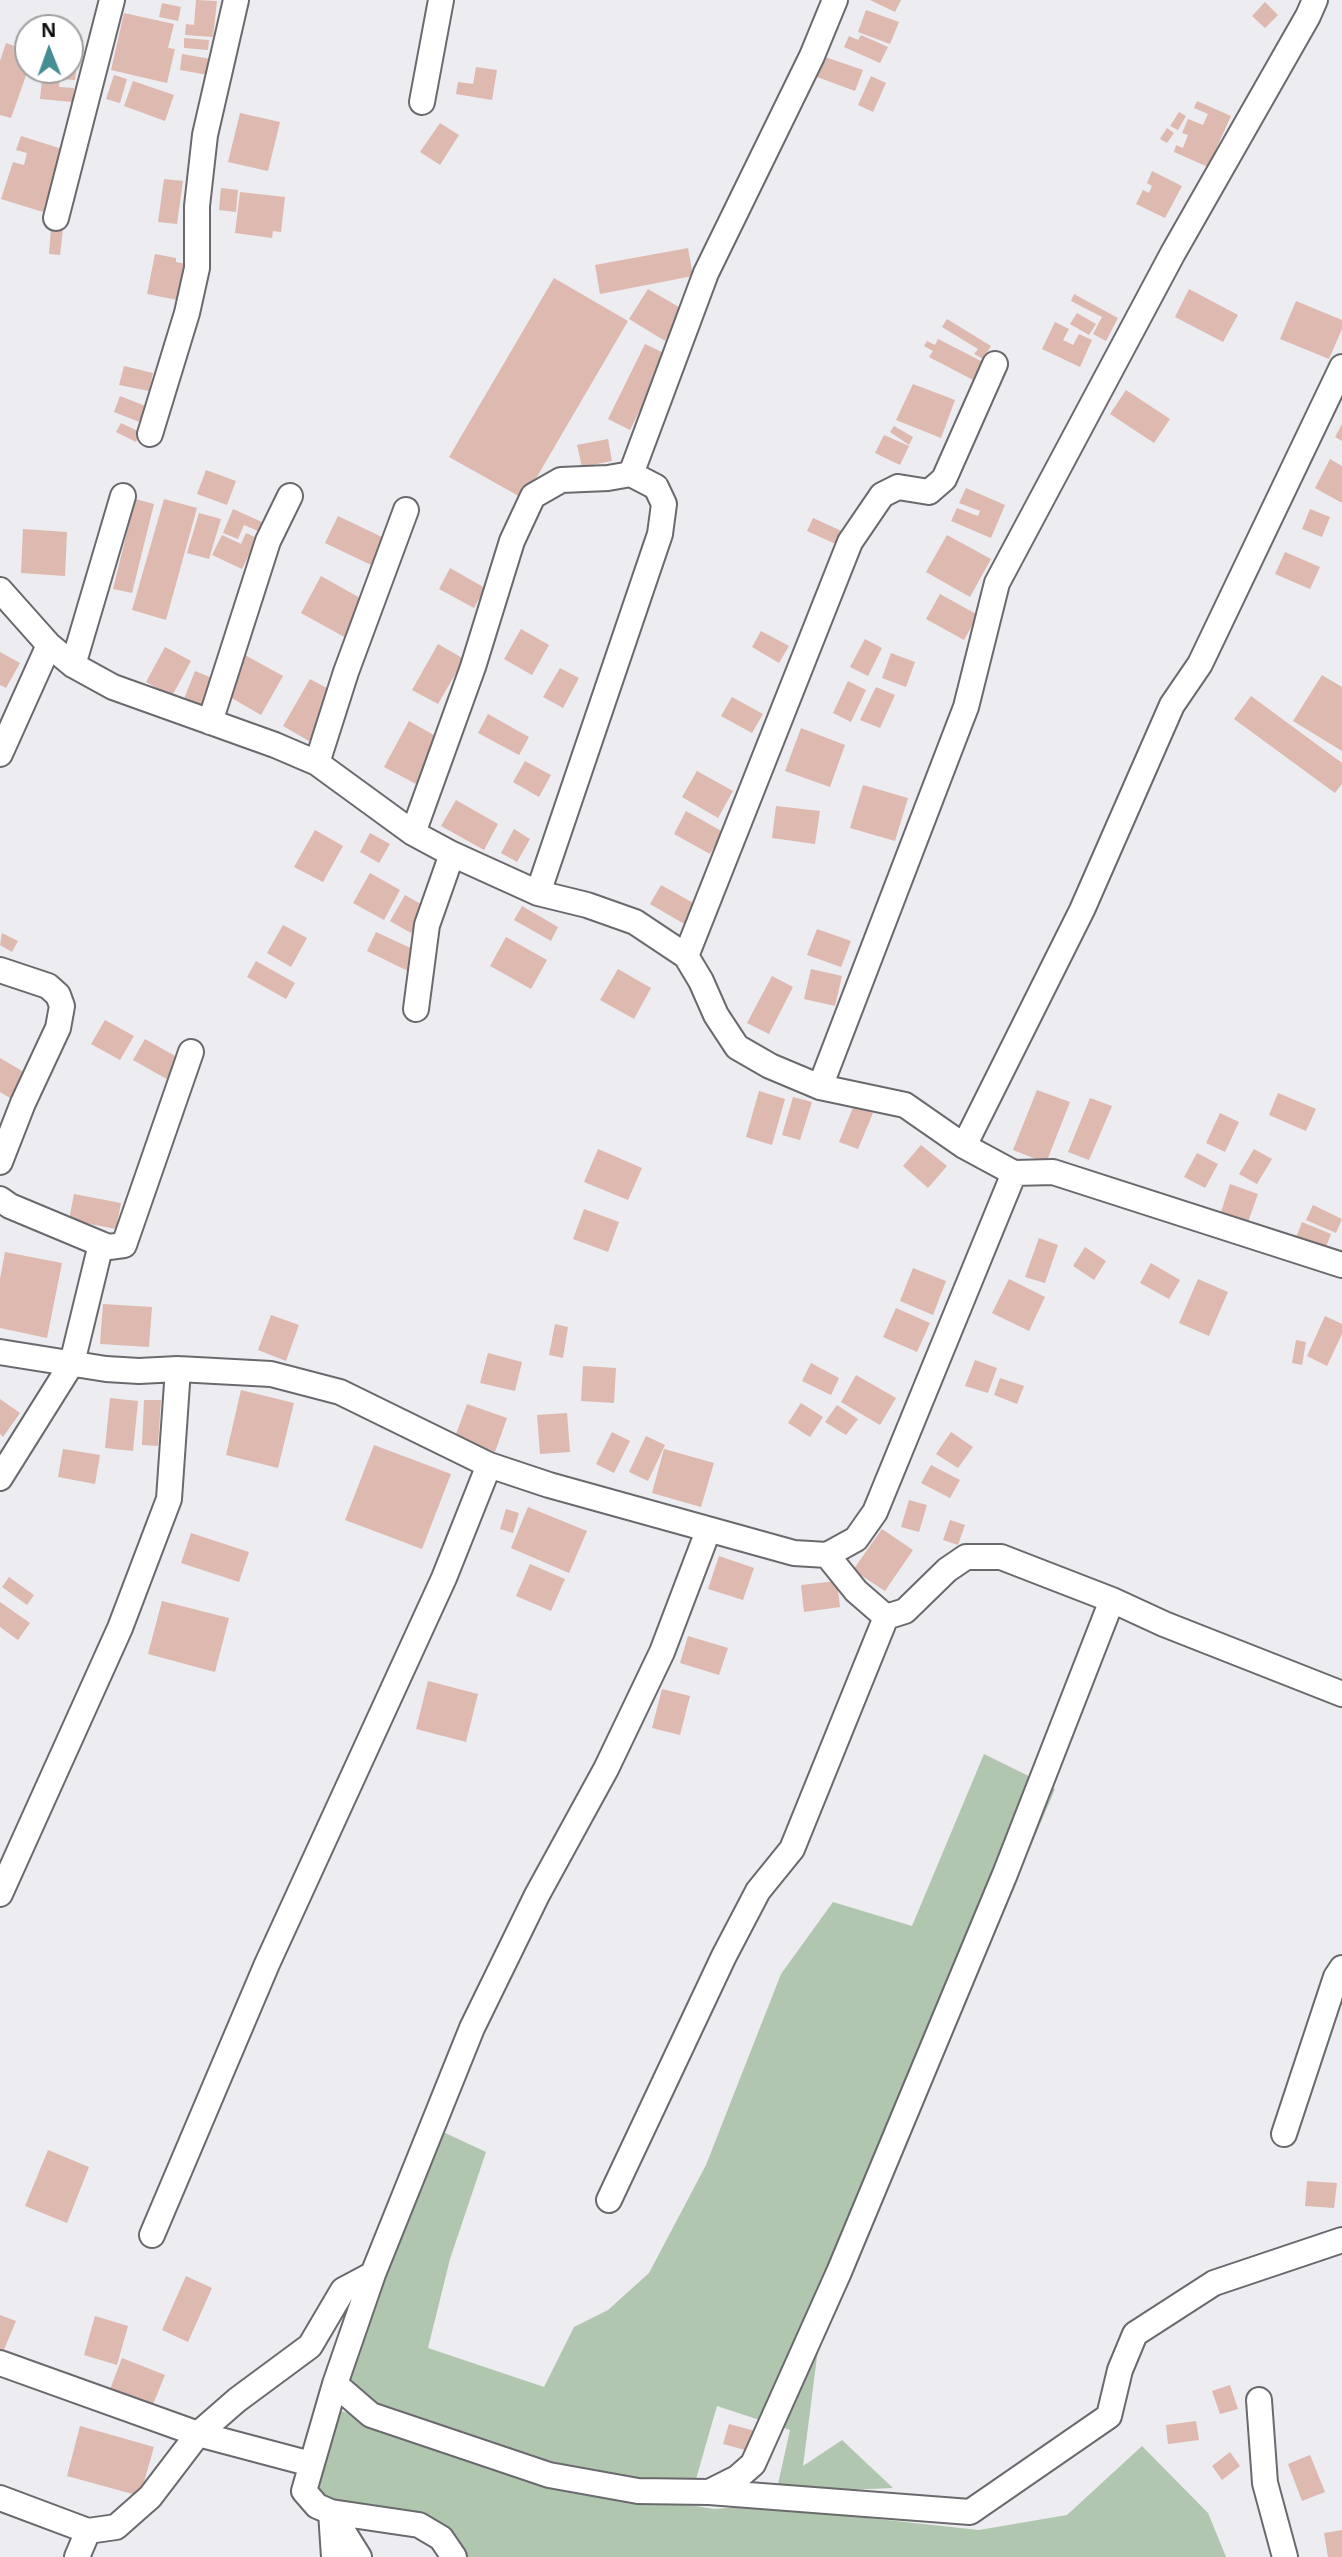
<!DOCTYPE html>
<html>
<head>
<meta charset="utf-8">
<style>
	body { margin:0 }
	#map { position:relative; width:1342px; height:2557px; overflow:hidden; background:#edecf1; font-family:"Noto Sans",sans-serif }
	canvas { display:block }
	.north { position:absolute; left:14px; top:14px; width:70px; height:70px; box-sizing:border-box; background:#fff; border:2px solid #9f9f9f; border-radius:50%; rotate:359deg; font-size:19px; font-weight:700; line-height:28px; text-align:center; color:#0e0e10 }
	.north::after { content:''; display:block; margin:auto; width:24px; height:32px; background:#468d94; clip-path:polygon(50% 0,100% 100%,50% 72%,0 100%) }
</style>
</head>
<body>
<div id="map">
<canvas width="1342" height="2557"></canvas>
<div class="north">N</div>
</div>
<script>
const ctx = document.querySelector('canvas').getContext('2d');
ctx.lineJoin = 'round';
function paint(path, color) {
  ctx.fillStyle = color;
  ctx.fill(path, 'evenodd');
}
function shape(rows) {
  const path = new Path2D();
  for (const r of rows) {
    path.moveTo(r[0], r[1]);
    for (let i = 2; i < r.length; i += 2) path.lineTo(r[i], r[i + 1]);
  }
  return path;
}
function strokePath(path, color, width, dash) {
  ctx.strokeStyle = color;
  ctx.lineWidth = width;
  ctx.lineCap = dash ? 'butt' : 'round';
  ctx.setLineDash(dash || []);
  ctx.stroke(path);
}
paint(shape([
	[984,1754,1055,1789,818,2349,803,2466,842,2440,893,2488,776,2493,790,2430,717,2406,694,2486,626,2483,548,2465,369,2405,343,2384,441,2131,486,2152,450,2259,428,2348,544,2387,574,2327,608,2310,649,2273,706,2165,781,1974,833,1902,912,1926],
	[341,2411,653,2499,714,2509,757,2506,979,2530,1067,2515,1142,2446,1208,2513,1226,2557,464,2557,464,2555,312,2496]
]), '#b0c6ae');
paint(shape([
	[196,0,217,1,213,37,185,35,186,24,194,25],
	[870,0,901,0,895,12],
	[1265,2,1278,15,1265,28,1252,16],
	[162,3,181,7,178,21,159,17],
	[866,10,899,22,890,44,858,32],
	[124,13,174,24,168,48,175,49,167,83,111,70],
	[861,35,888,47,880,63,844,47,849,36,858,40],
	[184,38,209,40,208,50,184,48],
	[6,43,28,51,28,70,11,118,0,115,0,61],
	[182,54,211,59,208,75,180,70],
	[825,57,863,70,855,91,817,77],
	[70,63,77,63,75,80,60,79,59,87,74,88,73,102,40,99,43,70,70,70],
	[476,67,497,70,492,100,456,94,458,82,473,84],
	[114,75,127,79,120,103,106,99],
	[871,76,886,83,873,112,858,105],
	[133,81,174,95,165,121,124,106],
	[1197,101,1231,116,1208,167,1174,152,1176,145,1183,148,1188,135,1182,133,1188,119,1203,125,1208,114,1194,108],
	[1179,112,1186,116,1178,130,1170,126],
	[240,113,280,122,268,171,228,162],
	[440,123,459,135,440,165,420,152],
	[1167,128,1174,133,1167,143,1160,139],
	[21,136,62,149,43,212,1,199,13,162,24,165,27,153,16,150],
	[1152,171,1182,186,1165,218,1136,204,1143,190,1149,193,1152,186,1147,183],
	[164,179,183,181,177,224,158,222],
	[221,188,238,190,236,212,219,210],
	[240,192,285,197,281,232,273,231,272,238,235,233],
	[51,228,63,229,60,255,49,254],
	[688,248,693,276,600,294,595,265],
	[155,254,176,258,176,262,191,265,183,301,147,294],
	[554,278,628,321,524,499,449,457],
	[648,289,684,310,665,341,629,319],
	[1189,289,1238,315,1223,342,1175,317],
	[1074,294,1118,318,1106,341,1093,334,1102,317,1071,301],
	[1296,301,1342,320,1342,329,1329,359,1280,339],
	[1077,313,1096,324,1089,335,1070,324],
	[947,319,991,346,983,359,974,354,978,349,942,327],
	[1055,322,1069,329,1063,340,1073,345,1079,334,1092,340,1080,367,1042,349],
	[938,339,983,362,973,380,929,357,933,351,924,346,927,341,935,345],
	[645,344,668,355,630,430,608,419],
	[124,366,153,373,149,391,119,385],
	[913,384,955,400,941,438,896,420],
	[1126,390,1170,419,1154,443,1110,414],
	[120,396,148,407,142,423,114,412],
	[121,423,140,432,136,442,116,432],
	[1342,424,1342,441,1335,437],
	[894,426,913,437,909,445,890,432],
	[884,435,909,446,900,465,875,453],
	[608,439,612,461,582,467,577,445],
	[1330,459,1342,466,1342,503,1315,488],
	[206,470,236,481,227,505,197,494],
	[966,488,1005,505,991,538,951,521,957,508,978,516,980,511,959,503],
	[135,499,154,504,132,593,113,589],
	[164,499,197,508,166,620,132,610],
	[233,509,262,522,258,531,244,525,238,539,223,533],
	[1310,509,1330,517,1322,537,1302,529],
	[199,513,221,519,209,559,187,553],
	[338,516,384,538,371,565,325,543],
	[813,518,846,533,840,546,807,531],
	[23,529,67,532,65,576,21,573],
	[246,533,257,538,242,569,212,555,222,535,241,544],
	[947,535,991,559,970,597,926,572],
	[1285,552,1320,567,1310,589,1275,574],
	[450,568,485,588,474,608,439,589],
	[321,576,369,603,348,639,301,613],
	[940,594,978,615,964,640,926,619],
	[521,629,549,645,532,675,504,659],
	[761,631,789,646,779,663,752,647],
	[865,639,882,648,868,676,850,667],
	[438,644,464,659,438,704,412,690],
	[165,647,191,661,172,696,146,682],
	[0,652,20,663,6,688,0,685],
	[891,653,915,662,906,687,882,678],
	[245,655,283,676,261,715,223,693],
	[560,668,579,678,563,708,543,697],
	[195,671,217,680,206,708,184,699],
	[1322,675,1342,687,1342,751,1293,721],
	[310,679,336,693,309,741,283,726],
	[848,681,866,690,851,722,833,713],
	[876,687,895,695,880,728,860,720],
	[1251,696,1342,763,1342,784,1335,793,1234,719],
	[732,697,763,714,752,733,721,716],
	[488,714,529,737,519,755,478,733],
	[409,721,441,739,416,784,384,767],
	[801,728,845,745,830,787,785,771],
	[525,761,551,775,539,797,513,782],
	[697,771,733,791,718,818,682,797],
	[863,785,908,798,895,841,850,828],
	[456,800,498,824,484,850,441,826],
	[776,806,820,811,815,844,772,838],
	[686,811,723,832,710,854,674,834],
	[514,829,530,839,517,862,501,853],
	[315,830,343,846,323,882,294,867],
	[370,833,390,844,379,863,360,852],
	[370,873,400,890,384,920,353,903],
	[661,885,697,905,686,925,650,904],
	[405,895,426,907,411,933,390,921],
	[522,906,558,927,551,941,514,920],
	[283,925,307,938,291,967,267,953],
	[817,929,851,941,841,967,807,955],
	[376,932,417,951,408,971,367,951],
	[2,933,18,941,12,952,0,945],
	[506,937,547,960,531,989,490,966],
	[256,961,295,983,286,999,247,977],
	[618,969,651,988,634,1019,600,1000],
	[811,969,842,976,835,1006,804,999],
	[772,976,793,987,769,1034,747,1023],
	[105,1020,134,1036,120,1060,91,1044],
	[145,1039,184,1061,172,1082,133,1060],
	[0,1058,29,1075,15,1101,0,1092],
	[1037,1090,1070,1102,1046,1163,1013,1150],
	[759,1091,785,1099,772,1145,746,1137],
	[1278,1093,1316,1109,1306,1131,1269,1115],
	[793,1097,812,1102,800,1140,782,1135],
	[1090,1098,1112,1106,1089,1160,1068,1152],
	[854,1105,873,1113,858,1149,839,1142],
	[1220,1113,1239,1122,1225,1152,1206,1143],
	[921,1145,947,1166,928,1188,903,1166],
	[598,1149,642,1168,628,1200,584,1182],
	[1254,1149,1272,1159,1257,1184,1239,1174],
	[1197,1153,1218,1164,1205,1188,1184,1177],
	[1230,1184,1258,1194,1248,1222,1221,1212],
	[74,1194,121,1203,116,1229,69,1220],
	[1313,1205,1342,1219,1336,1233,1306,1220],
	[584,1209,619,1222,608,1252,573,1239],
	[1302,1222,1331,1234,1324,1252,1295,1240],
	[1039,1238,1058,1245,1045,1283,1025,1277],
	[1085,1247,1106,1261,1094,1280,1073,1266],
	[5,1252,62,1263,47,1338,0,1328,0,1279],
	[1151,1263,1180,1280,1169,1299,1140,1283],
	[913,1268,946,1281,933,1315,900,1301],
	[1009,1279,1045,1297,1029,1331,992,1313],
	[1198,1279,1228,1292,1209,1336,1179,1323],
	[103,1304,152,1307,149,1347,100,1344],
	[896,1308,930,1323,917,1352,883,1337],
	[271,1315,299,1325,286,1361,258,1350],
	[1325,1316,1342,1324,1342,1334,1327,1366,1307,1356],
	[555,1324,568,1327,563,1358,549,1355],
	[1296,1340,1306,1342,1302,1365,1292,1363],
	[488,1353,522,1362,515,1391,480,1383],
	[975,1360,997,1368,988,1393,965,1386],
	[811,1363,839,1378,831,1395,802,1381],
	[583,1366,616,1368,614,1403,581,1401],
	[856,1375,896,1398,880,1425,841,1402],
	[1000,1378,1024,1386,1017,1404,994,1395],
	[241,1390,294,1403,278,1468,226,1455],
	[110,1398,138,1401,133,1451,105,1448],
	[0,1399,20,1413,3,1437,0,1434],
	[144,1400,161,1400,158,1446,142,1445],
	[801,1403,823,1417,810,1437,788,1423],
	[467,1404,507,1418,495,1452,455,1437],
	[837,1405,858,1419,846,1435,825,1422],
	[567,1413,570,1452,540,1454,537,1415],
	[612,1432,630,1441,614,1473,596,1464],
	[951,1432,973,1447,958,1468,936,1454],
	[646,1436,665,1445,648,1481,629,1472],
	[374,1445,451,1474,422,1549,345,1520],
	[63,1449,100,1455,95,1484,58,1477],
	[664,1449,714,1463,701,1507,652,1493],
	[931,1465,960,1480,950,1498,921,1483],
	[909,1500,927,1505,919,1532,901,1527],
	[528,1507,587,1531,569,1573,511,1548],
	[506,1509,519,1513,513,1533,500,1529],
	[950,1520,965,1525,958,1545,943,1540],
	[882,1529,913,1550,885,1591,853,1570],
	[191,1533,249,1552,239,1582,181,1563],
	[719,1556,754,1568,743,1600,708,1589],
	[530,1564,565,1579,551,1611,516,1596],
	[9,1577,34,1595,27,1605,2,1587],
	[837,1581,840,1607,804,1612,801,1585],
	[162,1601,229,1618,215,1672,148,1654],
	[0,1602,30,1623,18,1640,0,1627],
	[688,1636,728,1648,719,1675,680,1663],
	[428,1681,478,1694,466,1742,416,1729],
	[662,1689,690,1696,680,1735,652,1728],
	[48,2150,89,2167,67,2223,25,2206],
	[1307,2181,1337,2183,1334,2208,1305,2206],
	[186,2276,212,2288,188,2342,162,2330],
	[0,2315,16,2321,0,2359],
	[95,2316,128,2326,117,2365,84,2355],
	[122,2358,165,2375,149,2414,107,2397],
	[1230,2385,1238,2409,1220,2414,1212,2391],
	[1196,2421,1199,2440,1168,2444,1166,2425],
	[729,2424,755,2431,749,2451,723,2444],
	[80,2426,154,2447,140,2496,67,2476],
	[1230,2452,1240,2466,1222,2480,1212,2466],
	[1310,2455,1325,2492,1302,2501,1288,2464],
	[1342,2530,1342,2557,1328,2557,1324,2533]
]), '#ddb9af');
const minor = shape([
	[422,102,441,0],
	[56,218,112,0],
	[150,434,187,313,197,268,197,206,205,135,236,0],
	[0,590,49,645,73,665,113,687,275,745,317,763,413,833,452,854,538,893,587,905,635,922,686,956,701,981,716,1015,737,1047,770,1066,820,1087,905,1105,964,1146,1014,1173],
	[73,665,123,496],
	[210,722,268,541,290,496],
	[0,754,49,645],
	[317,763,346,672,406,510],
	[413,833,473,667,512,541,533,496,561,480,608,478,631,474,706,273,812,56,835,0],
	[538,893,660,534,664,504,656,487,631,474],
	[686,956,850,542,882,495,898,487,929,492,944,479,995,364],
	[0,970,48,986,58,995,62,1006,58,1028,23,1103,0,1162],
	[416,1009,427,925,452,854],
	[820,1087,966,707,997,583,1173,253,1308,16,1315,0],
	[964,1146,1082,910,1172,705,1200,664,1342,367],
	[0,1199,10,1206,101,1244,72,1363,0,1478],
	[101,1244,109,1247,124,1245,191,1052],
	[0,1352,106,1369,139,1371,178,1369,271,1374,340,1392,489,1465,549,1485,794,1553,827,1555,856,1539,875,1512,1014,1173,1053,1172,1342,1265],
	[827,1555,856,1591,886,1617,905,1611,947,1570,966,1557,1001,1557,1112,1600,1164,1624,1342,1694],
	[0,1894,120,1628,169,1499,178,1369],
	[1284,2134,1336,1977,1342,1968],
	[609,2200,724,1956,758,1891,792,1849,886,1617],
	[152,2235,267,1964,444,1578,489,1465],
	[373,2274,335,2384,304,2491,317,2506,331,2512,419,2525,441,2538,454,2557],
	[0,2363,198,2434,311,2464],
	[335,2384,371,2415,549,2475,638,2491,709,2492,970,2512,1109,2416,1120,2370,1135,2334,1214,2283,1342,2240],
	[1259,2400,1265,2483,1285,2557],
	[709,2492,737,2478,753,2464,839,2272,1005,1874,1112,1600],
	[0,2498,88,2531],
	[77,2557,88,2531,116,2527,150,2497,198,2434,237,2400,310,2346,343,2290,373,2274,472,2028,537,1895,606,1769,662,1652,708,1531],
	[334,2557,331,2512,359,2557]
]);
strokePath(minor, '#6a6a6e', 28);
strokePath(minor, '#fff', 24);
</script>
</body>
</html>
